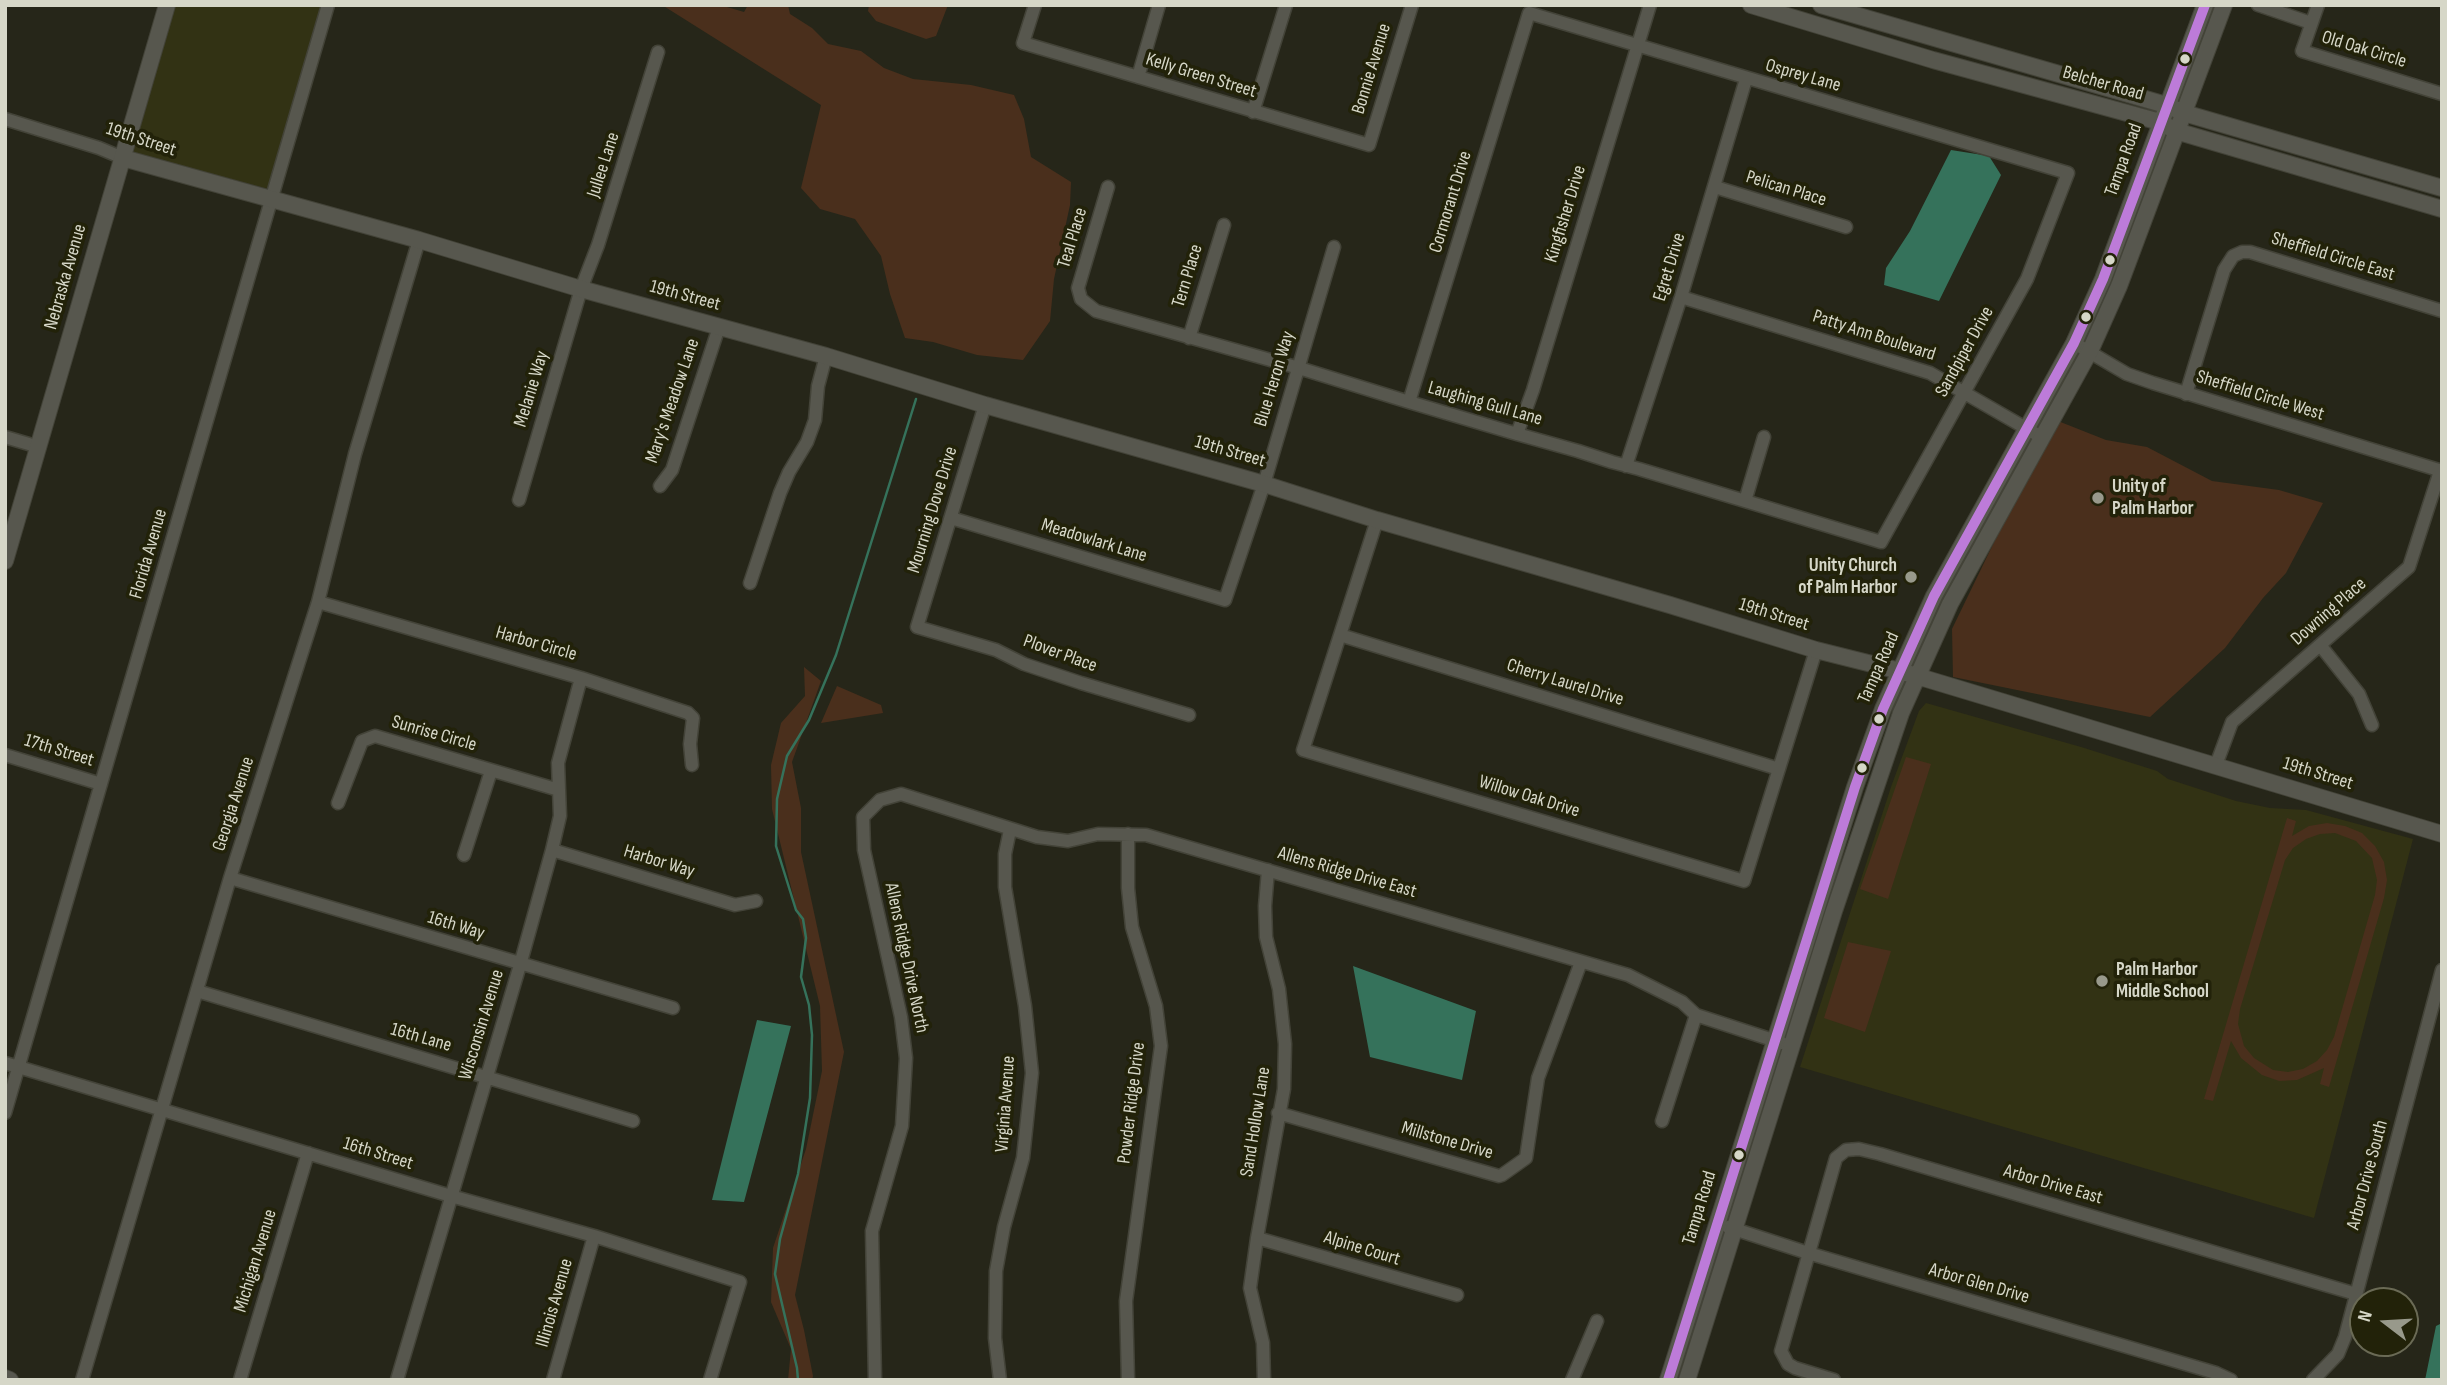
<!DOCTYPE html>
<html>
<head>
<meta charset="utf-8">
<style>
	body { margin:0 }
	#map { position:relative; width:2447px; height:1385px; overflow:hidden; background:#262619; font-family:"Sofia Sans Condensed",sans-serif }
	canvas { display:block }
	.frame { position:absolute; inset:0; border:7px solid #d6d7c8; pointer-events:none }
	.north { position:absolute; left:2349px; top:1287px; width:70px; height:70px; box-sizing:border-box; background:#222209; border:2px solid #6a6a55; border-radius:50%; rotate:287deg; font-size:19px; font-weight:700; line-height:28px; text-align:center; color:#d6d7c8 }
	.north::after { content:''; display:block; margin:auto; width:24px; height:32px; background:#98998b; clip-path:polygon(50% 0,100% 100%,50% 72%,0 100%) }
</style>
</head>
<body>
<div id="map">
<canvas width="2447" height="1385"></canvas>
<div class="frame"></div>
<div class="north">N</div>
</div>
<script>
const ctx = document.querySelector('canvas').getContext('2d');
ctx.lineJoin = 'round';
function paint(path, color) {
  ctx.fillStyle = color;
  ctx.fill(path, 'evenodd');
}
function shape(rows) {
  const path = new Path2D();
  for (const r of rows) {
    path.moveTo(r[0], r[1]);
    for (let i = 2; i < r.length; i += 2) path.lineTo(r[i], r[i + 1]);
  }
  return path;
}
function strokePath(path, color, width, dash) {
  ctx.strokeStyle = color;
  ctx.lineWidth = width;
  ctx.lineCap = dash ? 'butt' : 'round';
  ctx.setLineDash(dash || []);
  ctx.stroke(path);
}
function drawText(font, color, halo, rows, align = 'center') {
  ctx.font = font + ' "Sofia Sans Condensed",sans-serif';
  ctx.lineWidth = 7;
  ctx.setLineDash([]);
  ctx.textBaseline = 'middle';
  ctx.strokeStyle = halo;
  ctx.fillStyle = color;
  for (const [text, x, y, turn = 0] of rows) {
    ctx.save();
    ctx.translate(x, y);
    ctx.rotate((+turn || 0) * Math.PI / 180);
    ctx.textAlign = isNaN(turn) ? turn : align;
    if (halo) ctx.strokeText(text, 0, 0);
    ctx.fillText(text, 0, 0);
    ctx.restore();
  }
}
paint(shape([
	[173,5,322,5,268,189,131,152],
	[1926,703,2081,747,2157,771,2168,779,2236,801,2270,808,2306,810,2413,839,2314,1218,1800,1067,1891,787,1919,711]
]), '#323214');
paint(shape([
	[662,5,720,5,744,12,748,5,788,5,790,14,812,28,828,44,861,51,884,68,913,79,971,85,1014,95,1024,119,1031,157,1071,182,1070,205,1054,279,1050,321,1023,360,977,355,933,342,905,338,890,294,881,256,855,219,820,209,801,188,821,105],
	[869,5,948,5,936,36,926,39,876,21,868,11],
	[2058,421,2106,440,2147,447,2212,481,2279,490,2323,503,2286,573,2263,598,2225,648,2150,717,1953,677,1952,629,2014,501],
	[804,667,821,681,792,762,801,808,801,852,844,1052,795,1295,804,1330,813,1376,812,1380,788,1380,791,1349,771,1302,773,1248,806,1149,822,1071,820,1006,772,809,771,765,781,723,805,696],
	[837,686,881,705,883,713,821,723],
	[1906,757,1931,764,1888,899,1860,889],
	[2287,818,2296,821,2292,836,2309,826,2327,823,2345,826,2362,833,2375,846,2384,862,2387,880,2384,898,2329,1087,2320,1084,2324,1068,2297,1080,2279,1081,2262,1075,2241,1058,2231,1041,2213,1101,2204,1099],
	[2335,833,2356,841,2372,858,2377,880,2375,895,2334,1037,2327,1050,2317,1061,2303,1069,2288,1072,2273,1070,2254,1058,2244,1046,2238,1024,2240,1009,2285,860,2293,848,2306,839,2320,834],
	[1848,942,1891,951,1865,1032,1824,1018]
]), '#4a2f1c');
paint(shape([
	[1951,150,1989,156,2001,175,1939,301,1884,285,1886,268,1910,231],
	[1353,966,1476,1011,1462,1080,1370,1057],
	[757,1020,791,1026,744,1202,712,1200],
	[2442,1323,2442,1380,2425,1380,2436,1326]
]), '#35725b');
strokePath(shape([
	[798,1380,797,1368,775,1274,780,1239,798,1174,810,1098,812,1035,809,1005,801,977,806,938,803,919,796,910,776,846,777,799,787,756,809,720,836,655,916,399]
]), '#35725b', 2.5);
const street = shape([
	[1035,5,1023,43,1369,145,1412,5],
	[2258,5,2311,23],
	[2318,5,2302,51,2442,94],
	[1138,77,1159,5],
	[1253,112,1286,5],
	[5,119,99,148,123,158],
	[1108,187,1078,288,1081,299,1096,311,1299,368,1409,402,1517,434,1578,451,1612,462,1639,469,1881,542,2027,279,2068,173,1529,13,1409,402],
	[1715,187,1846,227],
	[1681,297,1930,373,2043,438],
	[1189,338,1224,225],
	[2074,343,2127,374,2153,383,2442,471],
	[2186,394,2224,270,2233,256,2242,252,2250,252,2442,311],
	[985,405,917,627,996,650,1024,664,1081,683,1189,715],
	[1517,434,1533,390,1650,5],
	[5,437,39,447],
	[1626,466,1681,297,1746,79],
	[660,486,672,470,719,327],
	[519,500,581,289,598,245,658,52],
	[1745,501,1764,437],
	[951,518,1225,600,1264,484,1334,247],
	[1377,520,1303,750,1744,881,1816,650],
	[750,583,780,493,789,472,807,442,815,420,818,386,826,356],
	[318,602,581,678,688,713,693,718,690,744,692,765],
	[1340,635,1779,769],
	[2320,645,2359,694,2372,725],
	[5,755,101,784],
	[2216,765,2232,722,2409,567,2440,471],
	[338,803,362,741,375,736,559,790],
	[552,850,735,905,756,901],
	[464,855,491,771],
	[230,878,673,1008],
	[197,991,633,1121],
	[5,1063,451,1196,594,1236,740,1282,710,1380],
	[5,1113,328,5],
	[1278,1113,1499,1176,1502,1175,1526,1158,1538,1078,1581,962],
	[1662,1121,1696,1015],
	[1728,1227,1808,1253,2216,1373,2231,1380],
	[1257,1238,1457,1295],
	[82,1380,230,878,318,602,355,454,419,240],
	[240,1380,308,1153],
	[397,1380,520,965,552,850,560,816,558,763,581,678],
	[553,1380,594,1236],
	[875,1380,872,1231,902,1126,906,1058,901,1017,864,850,863,817,880,800,901,794,1037,837,1068,841,1098,834,1146,835,1628,975,1682,1002,1696,1015,1782,1043],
	[1000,1380,995,1338,996,1271,1004,1227,1023,1158,1032,1073,1025,1006,1005,887,1005,854,1010,830],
	[1128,1380,1126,1301,1161,1046,1156,1006,1132,927,1128,888,1128,834],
	[1264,1380,1263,1343,1250,1288,1257,1238,1284,1089,1285,1044,1279,989,1266,937,1265,906,1268,870],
	[1572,1380,1597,1321],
	[1834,1380,1795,1368,1788,1364,1781,1351,1836,1158,1846,1150,1859,1149,1880,1154,2356,1294],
	[2313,1380,2338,1354,2345,1337,2442,970]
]);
const secondary = shape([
	[1751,5,1933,60,2160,122,2176,131,2442,209],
	[1821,5,2166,105,2184,113,2442,188],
	[123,158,419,240,581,289,826,356,985,405,1264,484,1377,520,1670,605,1816,650,1900,671,2442,834],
	[5,561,167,5],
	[5,1378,10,1380],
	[1668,1380,1855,787,1883,709,1934,596,2074,343,2103,279,2205,5],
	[1687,1380,1834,911,1901,713,1950,604,2090,351,2119,286,2224,5]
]);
strokePath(street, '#434338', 15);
strokePath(secondary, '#434338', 18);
strokePath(street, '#57574e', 12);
strokePath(secondary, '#57574e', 16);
strokePath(shape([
	[1668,1380,1855,787,1883,709,1934,596,2074,343,2103,279,2205,5]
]), '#bd7bd9', 10);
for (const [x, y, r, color] of [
	[2185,59,6,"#d6d7c8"],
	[2110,260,6,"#d6d7c8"],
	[2086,317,6,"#d6d7c8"],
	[2098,498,7,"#98998b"],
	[1911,577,7,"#98998b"],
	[1879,719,6,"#d6d7c8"],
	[1862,768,6,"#d6d7c8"],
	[2102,981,7,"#98998b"],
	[1739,1155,6,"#d6d7c8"]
]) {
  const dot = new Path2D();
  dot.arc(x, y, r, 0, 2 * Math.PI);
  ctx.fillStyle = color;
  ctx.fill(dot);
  strokePath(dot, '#222209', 2.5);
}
drawText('19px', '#d6d7c8', '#222209', [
	["Old Oak Circle",2364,50,17],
	["Bonnie Avenue",1372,69,-73],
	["Kelly Green Street",1201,76,17],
	["Osprey Lane",1803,76,16],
	["Belcher Road",2103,84,16],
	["19th Street",141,140,18],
	["Tampa Road",2124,160,-70],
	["Jullee Lane",604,165,-72],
	["Pelican Place",1786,189,17],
	["Cormorant Drive",1451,202,-73],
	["Kingfisher Drive",1566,214,-73],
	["Teal Place",1073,238,-73],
	["Sheffield Circle East",2333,257,17],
	["Egret Drive",1670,267,-73],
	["Tern Place",1188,276,-73],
	["Nebraska Avenue",66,277,-74],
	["19th Street",685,296,15],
	["Patty Ann Boulevard",1874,336,18],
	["Sandpiper Drive",1965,352,-61],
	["Blue Heron Way",1275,379,-73],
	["Melanie Way",532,389,-73],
	["Sheffield Circle West",2260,396,17],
	["Mary's Meadow Lane",673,401,-71],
	["Laughing Gull Lane",1485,404,16],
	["19th Street",1230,452,16],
	["Mourning Dove Drive",933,510,-73],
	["Meadowlark Lane",1094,541,17],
	["Florida Avenue",149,554,-74],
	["Downing Place",2329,612,-41],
	["19th Street",1774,615,17],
	["Harbor Circle",536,644,16],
	["Plover Place",1060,654,20],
	["Tampa Road",1879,668,-66],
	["Cherry Laurel Drive",1565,683,17],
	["Sunrise Circle",434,734,16],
	["17th Street",59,751,17],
	["19th Street",2318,774,17],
	["Willow Oak Drive",1529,797,17],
	["Georgia Avenue",234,804,-72],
	["Harbor Way",659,862,17],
	["Allens Ridge Drive East",1347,873,16],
	["16th Way",456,926,17],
	["Allens Ridge Drive North",906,958,78],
	["Wisconsin Avenue",482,1025,-73],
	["16th Lane",421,1038,16],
	["Powder Ridge Drive",1132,1103,-83],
	["Virginia Avenue",1006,1104,-86],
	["Sand Hollow Lane",1256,1122,-81],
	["Millstone Drive",1447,1141,16],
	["16th Street",378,1154,17],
	["Arbor Drive South",2368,1175,-75],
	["Arbor Drive East",2053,1185,16],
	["Tampa Road",1700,1208,-73],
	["Alpine Court",1362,1249,17],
	["Michigan Avenue",256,1261,-73],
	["Arbor Glen Drive",1979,1284,16],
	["Illinois Avenue",555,1303,-74]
]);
drawText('bold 19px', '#d6d7c8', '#222209', [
	["Unity of",2112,487],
	["Palm Harbor",2112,509],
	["Unity Church",1897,566,"right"],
	["of Palm Harbor",1897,588,"right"],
	["Palm Harbor",2116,970],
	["Middle School",2116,992]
], 'left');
</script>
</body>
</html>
